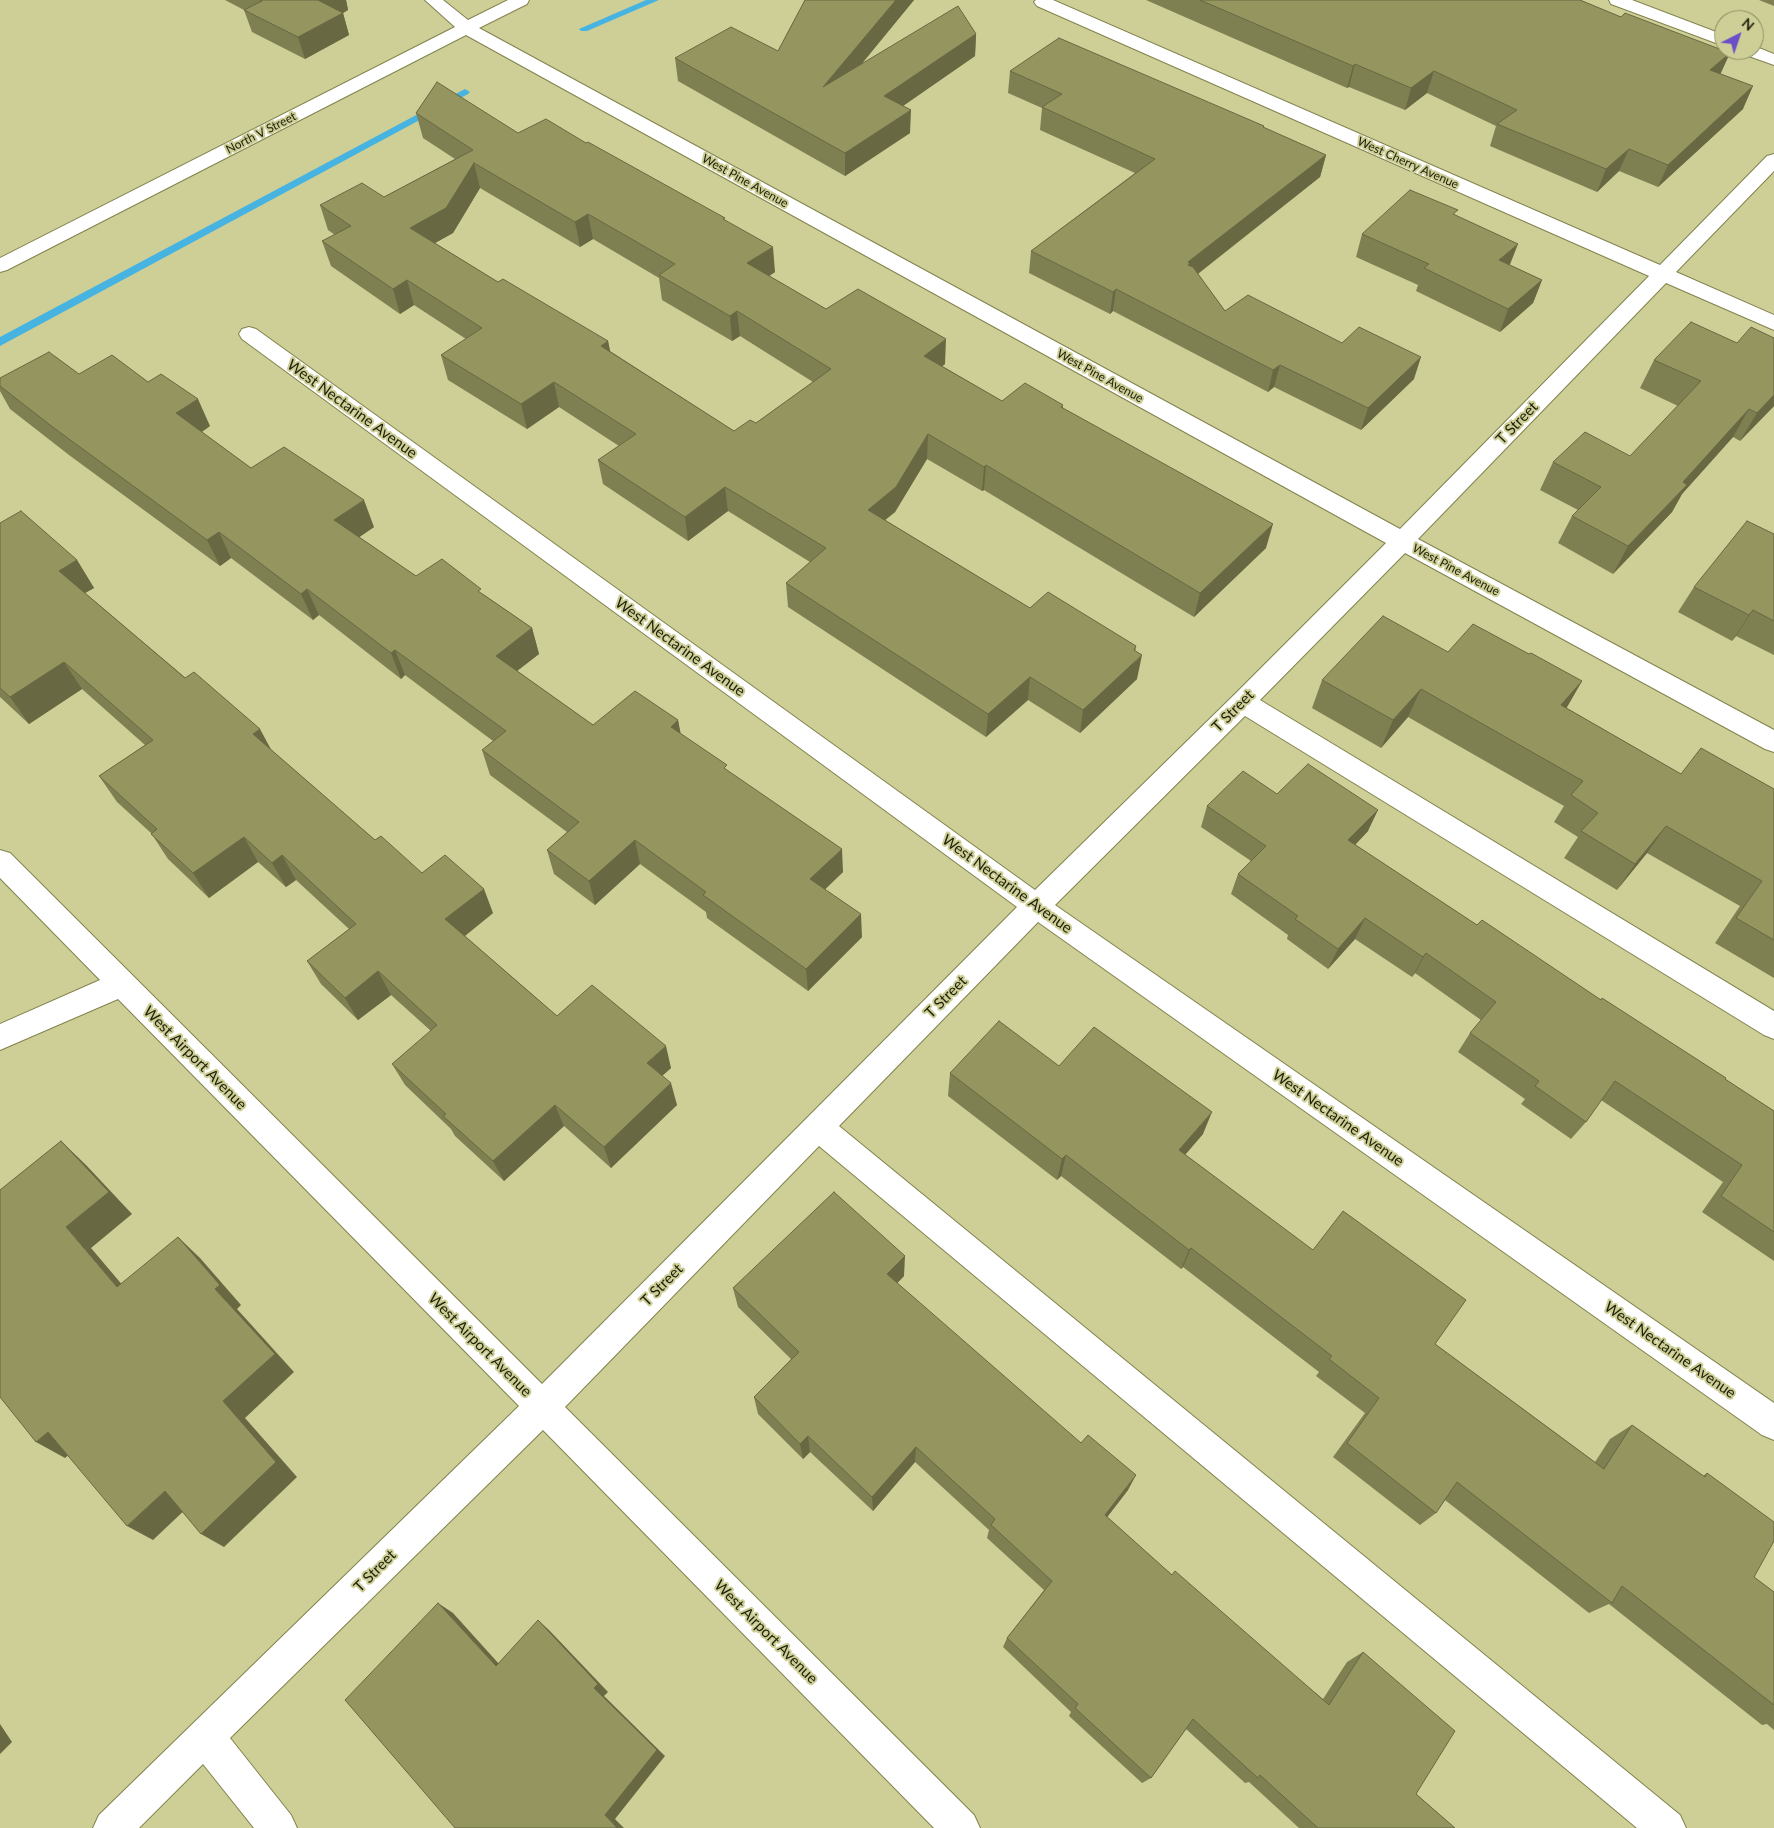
<!DOCTYPE html>
<html>
<head>
<meta charset="utf-8">
<style>
	body { margin:0 }
	#map { position:relative; width:1774px; height:1828px; overflow:hidden; background:#cdcf97; font-family:Lato,sans-serif }
	canvas { display:block }
	.north { position:absolute; left:1714px; top:10px; width:50px; height:50px; box-sizing:border-box; background:#cdcf97; border:1px solid #898a5f; border-radius:50%; rotate:41deg; font-size:14px; font-weight:700; line-height:20px; text-align:center; color:#22220c }
	.north::after { content:''; display:block; margin:auto; width:18px; height:22px; background:#6b4fc8; clip-path:polygon(50% 0,100% 100%,50% 72%,0 100%) }
</style>
</head>
<body>
<div id="map">
<canvas width="1774" height="1828"></canvas>
<div class="north">N</div>
</div>
<script>
const ctx = document.querySelector('canvas').getContext('2d');
ctx.lineJoin = 'round';
function shape(rows) {
  const path = new Path2D();
  for (const r of rows) {
    path.moveTo(r[0], r[1]);
    for (let i = 2; i < r.length; i += 2) path.lineTo(r[i], r[i + 1]);
  }
  return path;
}
function paint(path, color) {
  ctx.fillStyle = color;
  ctx.fill(path, 'evenodd');
}
function strokePath(path, color, width, dash) {
  ctx.strokeStyle = color;
  ctx.lineWidth = width;
  ctx.lineCap = dash ? 'butt' : 'round';
  ctx.setLineDash(dash || []);
  ctx.stroke(path);
}
function drawText(font, color, halo, rows, align = 'center') {
  ctx.font = font + ' Lato,sans-serif';
  ctx.lineWidth = 4;
  ctx.setLineDash([]);
  ctx.textBaseline = 'middle';
  ctx.strokeStyle = halo;
  ctx.fillStyle = color;
  for (const [text, x, y, turn = 0] of rows) {
    ctx.save();
    ctx.translate(x, y);
    ctx.rotate((+turn || 0) * Math.PI / 180);
    ctx.textAlign = isNaN(turn) ? turn : align;
    if (halo) ctx.strokeText(text, 0, 0);
    ctx.fillText(text, 0, 0);
    ctx.restore();
  }
}
paint(shape([
	[646,0,659,0,587,31,581,31,579,29,646,0],
	[465,89,470,92,468,94,0,346,0,337,465,89]
]), '#47b3e1');
const minor = shape([
	[425,0,443,0,468,20,508,0,529,0,527,4,479,28,1400,529,1649,276,1037,6,1034,2,1036,0,1053,0,1660,265,1767,156,1774,154,1774,171,1676,272,1774,315,1774,330,1666,283,1418,539,1774,730,1774,752,1765,749,1405,553,1260,700,1774,1011,1774,1039,1764,1035,1245,716,1055,905,1774,1403,1774,1440,1762,1435,1038,922,839,1126,1680,1815,1686,1828,1637,1828,819,1146,565,1407,974,1815,980,1828,934,1828,543,1430,230,1738,291,1815,297,1828,254,1828,203,1764,139,1828,93,1828,99,1815,519,1406,118,999,0,1050,0,1024,100,980,0,878,0,850,10,853,542,1384,1017,907,242,339,239,334,242,329,249,327,256,329,1035,890,1234,695,1386,543,466,35,7,270,0,272,0,258,455,27,425,0],
	[1609,0,1632,0,1724,35,1724,46,1611,4,1609,0],
	[1754,46,1774,54,1774,65,1743,54,1740,50,1754,50,1754,46]
]);
strokePath(minor, '#82824d', 2);
paint(minor, '#fff');
paint(shape([
	[225,0,346,0,348,10,343,13,349,35,305,59,252,32,244,10],
	[805,0,914,0,861,64,976,34,975,56,903,106,910,133,845,176,678,81,675,58,778,51],
	[1146,0,1580,0,1621,17,1730,53,1720,73,1743,109,1658,187,1619,171,1597,192,1490,146,1496,126,1427,93,1405,110,1349,87,1347,88],
	[1759,0,1774,0,1774,6],
	[1010,71,1264,126,1264,128,1326,155,1320,177,1198,274,1225,311,1414,379,1361,430,1274,387,1268,392,1113,311,1110,314,1029,273,1031,251,1135,173,1040,130,1042,108,1008,93],
	[416,113,518,133,586,143,725,220,775,272,769,276,826,309,945,364,942,366,1002,401,1063,405,1063,408,1266,548,1194,617,984,490,982,491,927,459,895,512,885,520,1030,608,1135,651,1137,679,1080,733,1028,700,986,737,788,607,786,583,810,562,728,511,688,541,603,484,598,460,619,446,559,407,527,429,448,380,441,355,466,339,414,305,400,314,331,266,322,241,335,235,328,230,320,205,384,197,455,159,423,138],
	[480,188,580,247,593,239,659,278,662,300,732,341,740,336,813,382,756,423,734,431,610,351,608,341,498,282,435,243,453,233],
	[1456,216,1510,265,1542,280,1533,303,1500,332,1416,291,1418,285,1356,257,1362,234],
	[1774,338,1774,406,1740,441,1733,437,1682,494,1672,512,1613,574,1558,543,1572,516,1578,510,1540,490,1553,462,1630,456,1678,406,1640,388,1654,360,1737,343],
	[79,374,210,426,202,432,251,468,374,527,359,537,416,576,483,594,532,628,539,654,517,671,593,725,678,720,680,734,728,771,843,872,825,889,862,937,808,991,707,918,706,912,640,864,595,905,554,874,547,850,567,832,490,775,482,750,493,741,405,675,401,679,319,615,313,620,231,558,220,566,69,455,10,409,0,391,0,378],
	[0,523,77,560,94,588,85,593,270,749,375,840,422,873,493,913,465,936,557,1016,671,1068,662,1076,677,1105,611,1168,564,1126,504,1181,455,1136,451,1129,405,1085,392,1064,431,1031,391,995,358,1020,321,984,307,961,349,929,296,880,286,887,258,862,209,898,168,859,151,833,117,802,99,776,145,745,82,689,29,724,0,697],
	[1774,534,1774,655,1736,636,1732,641,1678,612,1694,587],
	[1448,652,1529,654,1582,681,1566,708,1681,774,1774,789,1774,978,1715,943,1740,906,1647,853,1617,890,1564,858,1578,837,1554,822,1564,806,1408,717,1381,748,1312,708,1322,680],
	[1277,794,1368,831,1355,845,1477,925,1601,1000,1774,1111,1774,1261,1702,1212,1723,1182,1601,1100,1586,1122,1571,1139,1521,1104,1525,1099,1458,1052,1470,1033,1481,1020,1415,973,1412,977,1355,939,1328,969,1287,939,1288,935,1231,894,1238,874,1251,861,1201,827,1207,806],
	[1059,1066,1203,1134,1185,1155,1435,1344,1595,1462,1610,1439,1632,1425,1703,1476,1707,1473,1754,1577,1774,1592,1774,1730,1767,1724,1762,1725,1609,1604,1589,1613,1445,1500,1436,1513,1420,1525,1333,1457,1365,1413,1316,1376,1319,1372,1183,1267,1181,1269,1061,1176,1057,1180,948,1096,950,1073],
	[904,1276,897,1283,1128,1490,1107,1517,1172,1575,1323,1699,1347,1662,1363,1652,1416,1794,1455,1828,1299,1828,1249,1782,1245,1783,1186,1729,1151,1778,1142,1783,1069,1716,1071,1712,1003,1647,1007,1638,1044,1590,987,1538,989,1530,915,1462,873,1511,810,1452,803,1459,758,1414,754,1397,791,1359,738,1307,733,1288]
]), '#7f8052');
paint(shape([
	[318,0,346,0,348,10,343,13,349,35,305,59,298,37],
	[896,0,914,0,824,110,823,87],
	[976,34,975,56,884,119,884,96],
	[1730,53,1720,75,1710,70],
	[1355,64,1349,87,1347,88,1353,66],
	[1434,71,1427,93,1405,110,1411,88],
	[1753,86,1743,109,1658,187,1668,165],
	[911,110,910,133,845,176,845,153],
	[1629,149,1619,171,1597,192,1606,169],
	[1326,155,1320,177,1187,282,1188,262],
	[474,163,480,188,453,233,417,253,410,228],
	[588,214,593,239,580,247,575,222],
	[1518,244,1509,267,1499,260],
	[773,247,775,272,750,289,747,263],
	[407,280,414,305,400,314,393,289],
	[1542,280,1533,303,1500,332,1508,309],
	[1116,289,1113,311,1110,314,1113,292],
	[737,311,740,336,732,341,730,316],
	[946,339,945,364,923,381,924,356],
	[608,341,613,366,601,346],
	[1421,357,1414,379,1361,430,1368,408],
	[1280,365,1274,387,1268,392,1273,370],
	[554,382,559,407,527,429,521,404],
	[1774,395,1774,406,1740,441,1757,413],
	[198,399,210,426,189,440,176,413],
	[1749,409,1733,437,1682,494,1672,512,1613,574,1628,546,1683,482],
	[928,434,927,459,895,512,868,534,868,510],
	[986,465,984,490,982,491,984,467],
	[725,487,728,511,688,541,685,517],
	[364,500,374,527,345,547,334,520],
	[1273,524,1266,548,1194,617,1200,593],
	[219,532,231,558,220,566,207,540],
	[77,560,94,588,76,598,59,571],
	[307,589,319,615,313,620,301,594],
	[1753,610,1736,636,1732,641,1749,615],
	[532,628,539,654,504,681,496,656],
	[1136,646,1133,664,1142,655,1137,679,1080,733,1083,710,1134,650],
	[395,650,405,675,401,679,391,653],
	[64,662,82,689,29,724,10,697],
	[1030,677,1028,700,986,737,988,714],
	[1582,681,1566,709,1561,705],
	[1421,689,1408,717,1381,748,1393,720],
	[678,720,683,745,671,727],
	[260,729,274,755,253,734],
	[1378,810,1368,831,1339,862,1348,840],
	[1666,826,1647,853,1617,890,1635,864],
	[244,837,258,862,209,898,193,873],
	[635,840,640,864,595,905,589,881],
	[842,849,843,872,812,902,810,879],
	[282,855,296,880,286,887,272,863],
	[484,889,493,913,456,943,445,919],
	[861,914,862,937,808,991,806,969],
	[1365,918,1355,939,1328,969,1338,949],
	[1426,953,1415,973,1412,977,1423,957],
	[378,971,391,995,358,1020,345,998],
	[666,1046,671,1068,653,1084,647,1063],
	[671,1083,677,1105,611,1168,604,1147],
	[555,1105,564,1126,504,1181,493,1161],
	[1212,1112,1203,1134,1171,1171,1179,1150],
	[61,1141,86,1165,132,1214,91,1248,141,1307,117,1287,66,1227],
	[1066,1155,1061,1176,1057,1180,1062,1159],
	[178,1237,200,1258,241,1305,237,1309,294,1372,245,1418,297,1477,224,1547,201,1534,223,1401,215,1289],
	[1191,1248,1183,1267,1181,1269,1189,1250],
	[905,1256,904,1276,887,1294,887,1274],
	[48,1432,76,1449,65,1458,36,1442],
	[808,1436,810,1452,803,1459,800,1444],
	[916,1447,915,1462,873,1511,872,1497],
	[1136,1475,1128,1490,1098,1529,1105,1515],
	[165,1491,190,1505,153,1540,127,1526],
	[438,1603,453,1613,509,1675,496,1666],
	[538,1620,549,1630,608,1692,604,1696,665,1756,615,1819,624,1828,617,1828,605,1815,594,1688],
	[0,1724,12,1742,0,1754]
]), '#686842');
const building = shape([
	[260,0,319,0,318,0,343,13,298,37,244,10,262,1,260,0],
	[805,0,896,0,823,87,958,6,976,34,884,96,911,110,845,153,675,58,731,27,778,51,805,0],
	[1200,0,1580,0,1621,17,1625,13,1730,53,1710,70,1753,86,1668,165,1629,149,1606,169,1497,124,1517,110,1434,71,1411,88,1355,64,1353,66,1200,0],
	[1059,38,1264,126,1263,127,1326,155,1188,262,1190,264,1188,265,1193,267,1225,311,1248,295,1342,343,1359,327,1421,357,1368,408,1280,365,1273,370,1116,289,1113,292,1031,251,1155,159,1042,107,1062,94,1010,71,1059,38],
	[437,82,518,133,546,119,586,143,588,142,725,218,723,219,773,247,747,263,826,309,858,289,946,339,924,356,1002,401,1025,383,1063,405,1061,407,1273,524,1200,593,986,465,984,467,928,434,896,487,868,510,1030,608,1048,592,1136,646,1134,650,1142,655,1083,710,1030,677,988,714,786,583,826,548,725,487,685,517,598,460,636,434,554,382,521,404,441,355,482,328,407,280,393,289,322,241,351,226,320,205,362,183,384,197,473,150,416,113,437,82],
	[474,163,575,222,588,214,675,264,659,275,730,316,737,311,831,369,756,423,750,420,734,431,601,346,608,341,503,279,498,282,410,228,446,208,474,163],
	[1410,190,1458,210,1453,214,1518,244,1499,260,1542,280,1508,309,1424,268,1429,264,1362,234,1410,190],
	[1691,322,1737,343,1751,327,1774,338,1774,395,1757,413,1749,409,1683,482,1687,485,1628,546,1572,516,1601,487,1553,462,1585,432,1630,456,1701,381,1654,360,1691,322],
	[49,352,79,374,112,355,148,382,161,374,198,399,176,413,251,468,284,447,364,500,334,520,416,576,442,559,481,589,478,591,532,628,496,656,593,725,635,691,678,720,671,727,727,765,724,768,842,849,810,879,861,914,806,969,703,895,706,892,635,840,589,881,547,850,579,822,482,750,506,731,395,650,391,653,307,589,301,594,219,532,207,540,54,428,0,386,0,378,49,352],
	[21,511,77,560,59,571,185,678,194,672,260,729,253,734,375,840,381,836,422,873,445,855,484,889,445,919,557,1016,592,985,666,1046,647,1063,671,1083,604,1147,555,1105,493,1161,443,1116,446,1114,392,1064,437,1025,378,971,345,998,307,961,356,924,282,855,272,863,244,837,193,873,151,834,157,829,99,776,153,740,64,662,10,697,0,688,0,523,21,511],
	[1747,521,1774,534,1774,621,1753,610,1749,615,1694,587,1747,521],
	[1383,616,1448,652,1473,624,1529,654,1531,653,1582,681,1561,705,1681,774,1701,748,1774,789,1774,940,1736,918,1762,881,1666,826,1635,864,1581,831,1598,813,1571,795,1583,781,1421,689,1393,720,1322,680,1383,616],
	[1308,764,1378,810,1348,840,1477,925,1482,920,1601,1000,1602,998,1726,1078,1725,1079,1774,1111,1774,1232,1721,1196,1742,1165,1615,1081,1586,1122,1535,1086,1539,1081,1470,1033,1496,1002,1426,953,1423,957,1365,918,1338,949,1295,919,1298,916,1238,874,1266,846,1207,806,1243,771,1277,794,1308,764],
	[999,1021,1059,1066,1094,1027,1212,1112,1179,1150,1313,1250,1343,1211,1466,1300,1435,1344,1604,1469,1632,1425,1705,1477,1707,1473,1774,1522,1774,1541,1754,1577,1774,1592,1774,1705,1622,1586,1612,1603,1457,1482,1436,1513,1347,1443,1379,1398,1329,1359,1332,1356,1191,1248,1189,1250,1066,1155,1062,1159,950,1073,999,1021],
	[61,1141,109,1192,66,1227,117,1287,178,1237,220,1285,215,1289,275,1354,223,1401,276,1462,201,1534,165,1491,127,1526,48,1432,36,1442,0,1397,0,1190,61,1141],
	[834,1192,905,1256,887,1274,1081,1443,1088,1435,1136,1475,1105,1515,1172,1575,1175,1571,1329,1705,1363,1652,1455,1731,1416,1794,1455,1828,1318,1828,1260,1775,1258,1778,1193,1719,1151,1778,1075,1708,1078,1704,1007,1638,1052,1581,991,1525,995,1519,916,1447,872,1497,808,1436,800,1444,754,1397,799,1352,733,1288,834,1192],
	[438,1603,496,1666,538,1620,598,1684,594,1688,657,1750,605,1815,617,1828,455,1828,345,1700,438,1603]
]);
paint(building, '#94955f');
strokePath(building, '#686842', 1);
drawText('12px', '#22220c', '#cdcf97', [
	["North V Street",261,133,-27],
	["West Cherry Avenue",1408,163,24],
	["West Pine Avenue",745,181,29],
	["West Pine Avenue",1100,376,29],
	["West Pine Avenue",1456,570,28]
]);
drawText('15px', '#22220c', '#cdcf97', [
	["West Nectarine Avenue",352,409,36],
	["T Street",1517,423,-46],
	["West Nectarine Avenue",680,647,36],
	["T Street",1233,711,-45],
	["West Nectarine Avenue",1007,884,36],
	["T Street",946,997,-45],
	["West Airport Avenue",195,1058,45],
	["West Nectarine Avenue",1338,1118,35],
	["T Street",662,1285,-45],
	["West Airport Avenue",480,1345,45],
	["West Nectarine Avenue",1670,1350,35],
	["T Street",375,1571,-45],
	["West Airport Avenue",766,1632,45]
]);
</script>
</body>
</html>
